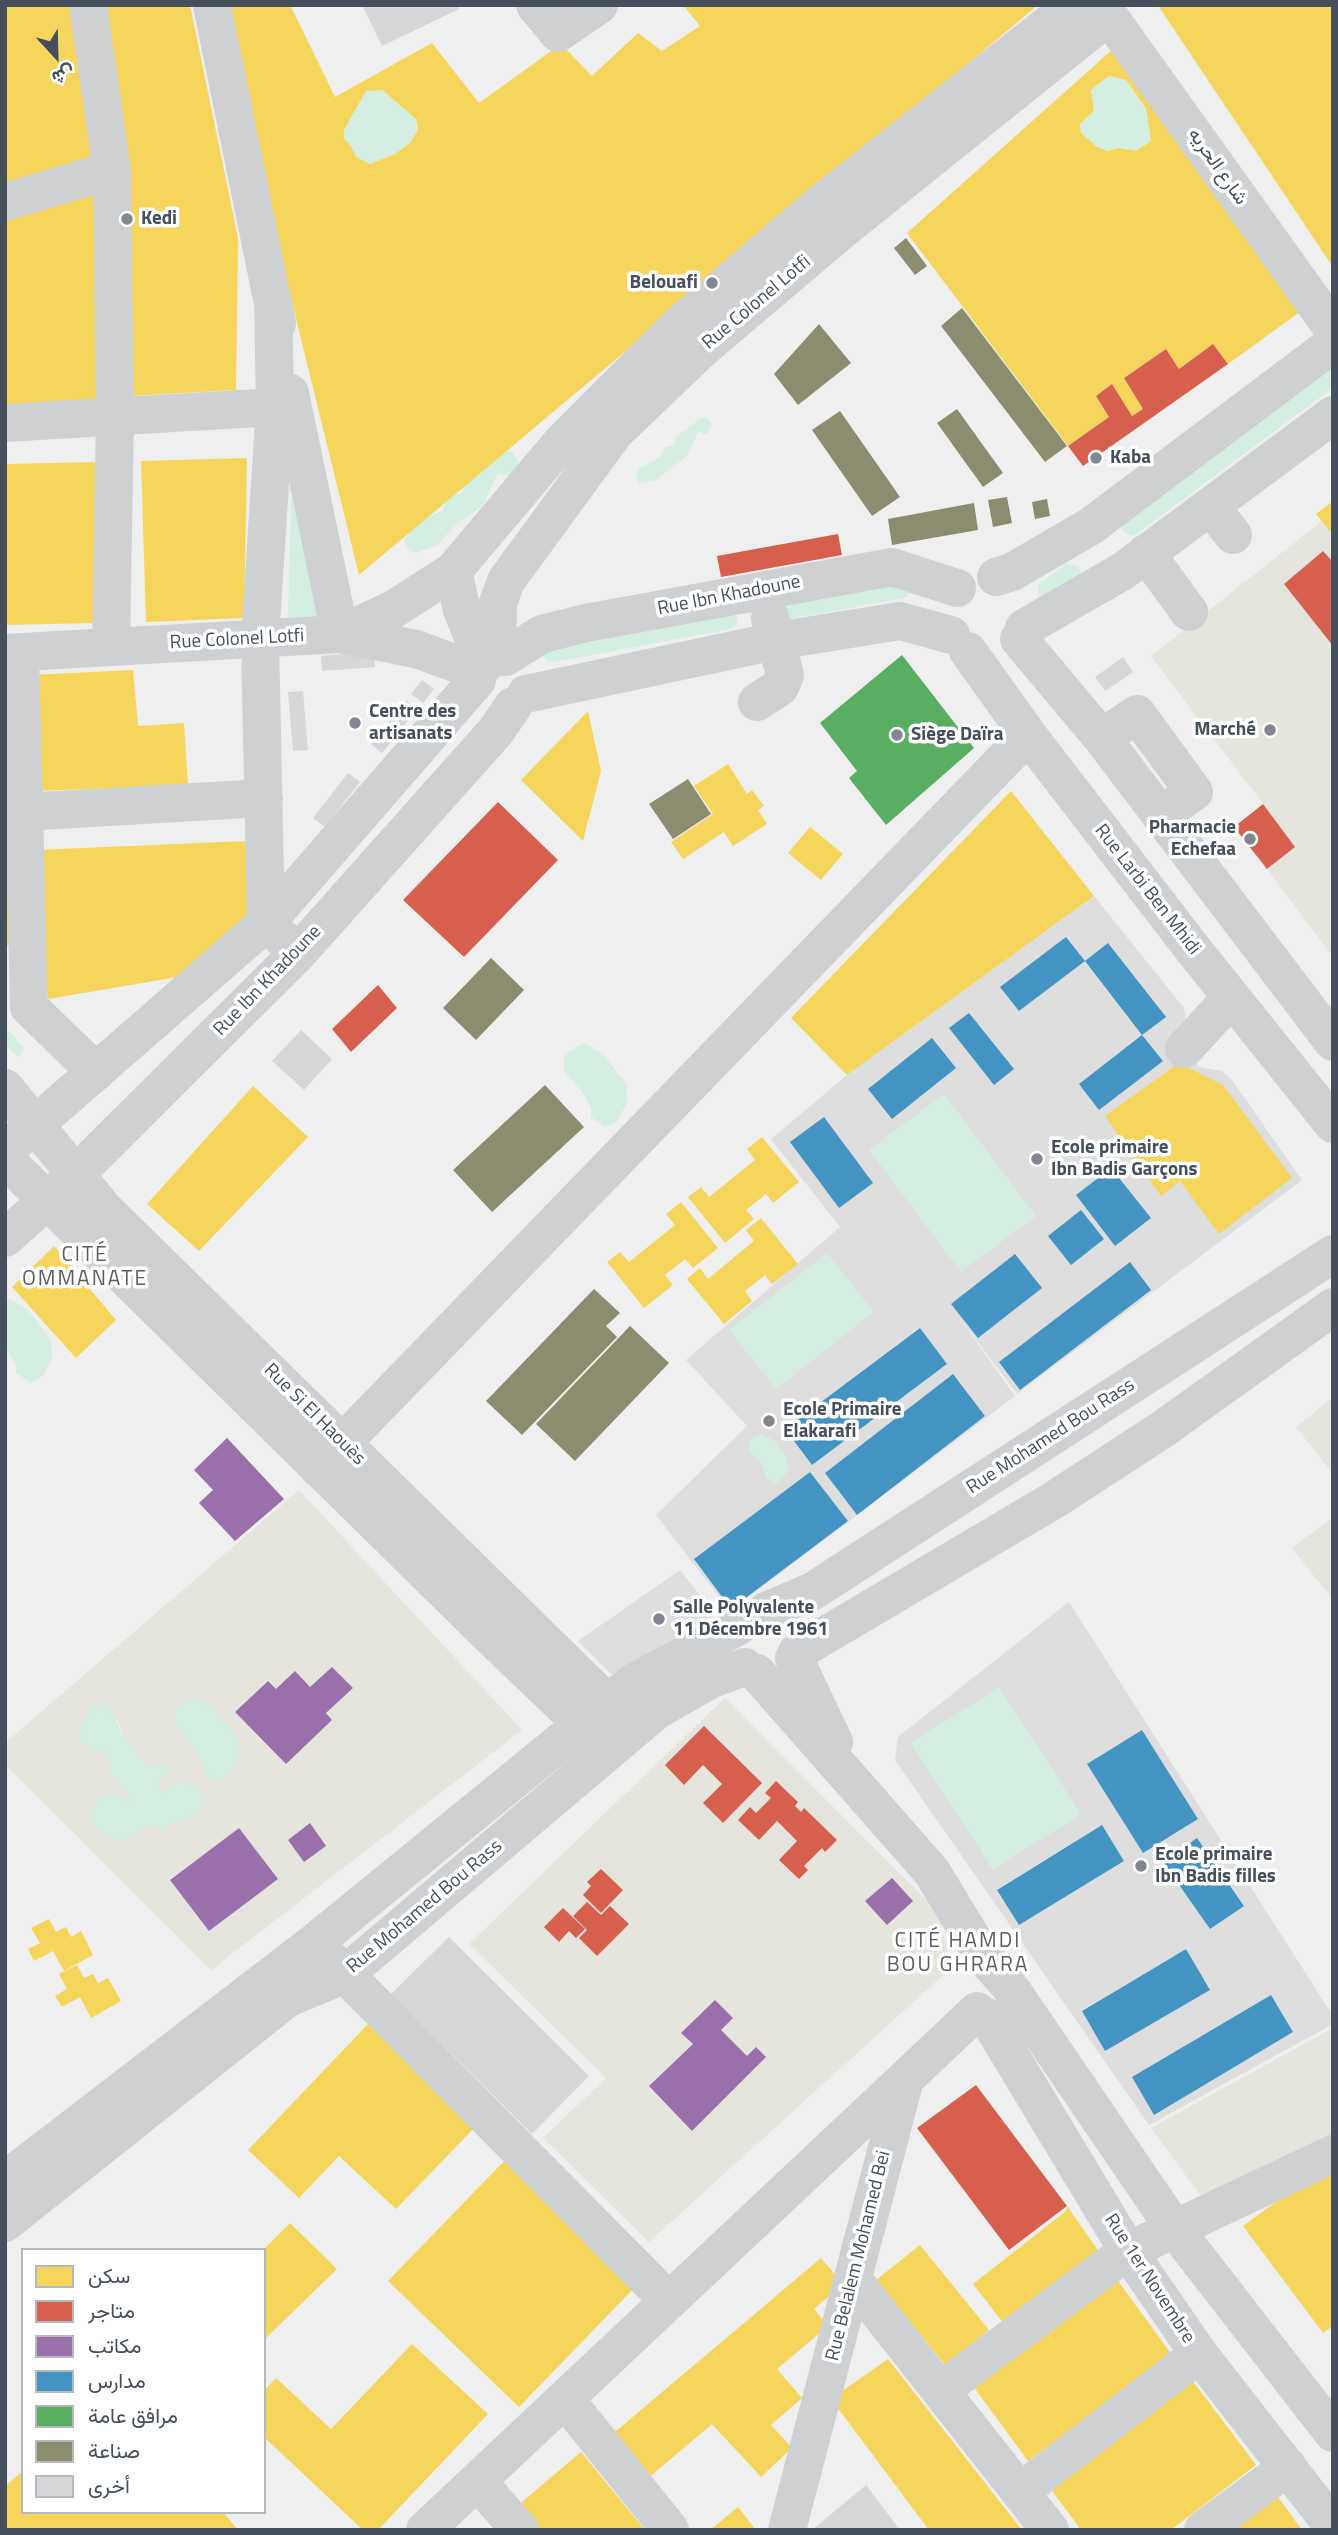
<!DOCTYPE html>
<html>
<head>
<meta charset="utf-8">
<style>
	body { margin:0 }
	#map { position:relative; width:1338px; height:2535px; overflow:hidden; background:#f0efef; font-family:"Titillium Web",Vazirmatn,sans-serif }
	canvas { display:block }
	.frame { position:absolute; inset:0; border:7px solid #464f5c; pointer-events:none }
	.legend { position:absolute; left:21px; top:2248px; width:245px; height:266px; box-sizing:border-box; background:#fff; border:2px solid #b5b9be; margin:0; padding:9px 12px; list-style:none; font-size:21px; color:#464f5c }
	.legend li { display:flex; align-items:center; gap:14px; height:35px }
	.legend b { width:35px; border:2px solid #b5b9be }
	.north { position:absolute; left:21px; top:21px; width:70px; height:70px; -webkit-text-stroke:5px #fff; paint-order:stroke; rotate:158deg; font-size:19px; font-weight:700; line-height:28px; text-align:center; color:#464f5c }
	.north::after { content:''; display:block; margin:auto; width:24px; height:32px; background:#464f5c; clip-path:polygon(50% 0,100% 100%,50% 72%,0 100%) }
</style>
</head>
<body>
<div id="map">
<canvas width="1338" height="2535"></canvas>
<div class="frame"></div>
<ul class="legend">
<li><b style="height:19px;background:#f6d55c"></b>سكن</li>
<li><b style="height:19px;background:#d6604d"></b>متاجر</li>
<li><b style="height:19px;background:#9970ab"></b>مكاتب</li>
<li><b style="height:19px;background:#4393c3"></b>مدارس</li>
<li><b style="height:19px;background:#5aae61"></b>مرافق عامة</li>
<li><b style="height:19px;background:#8c8c6e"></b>صناعة</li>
<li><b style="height:19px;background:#d7d7d9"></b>أخرى</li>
</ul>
<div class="north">ش</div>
</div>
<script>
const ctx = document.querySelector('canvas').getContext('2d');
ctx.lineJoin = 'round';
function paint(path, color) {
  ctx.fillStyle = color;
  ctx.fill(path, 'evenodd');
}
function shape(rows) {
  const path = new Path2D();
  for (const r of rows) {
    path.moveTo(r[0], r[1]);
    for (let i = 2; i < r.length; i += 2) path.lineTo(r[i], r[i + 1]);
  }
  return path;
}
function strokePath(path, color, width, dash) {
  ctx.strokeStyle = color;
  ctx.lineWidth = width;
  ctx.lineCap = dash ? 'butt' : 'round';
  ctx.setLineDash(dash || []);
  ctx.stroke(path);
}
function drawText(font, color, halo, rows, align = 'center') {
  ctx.font = font + ' "Titillium Web",Vazirmatn,sans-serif';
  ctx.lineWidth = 7;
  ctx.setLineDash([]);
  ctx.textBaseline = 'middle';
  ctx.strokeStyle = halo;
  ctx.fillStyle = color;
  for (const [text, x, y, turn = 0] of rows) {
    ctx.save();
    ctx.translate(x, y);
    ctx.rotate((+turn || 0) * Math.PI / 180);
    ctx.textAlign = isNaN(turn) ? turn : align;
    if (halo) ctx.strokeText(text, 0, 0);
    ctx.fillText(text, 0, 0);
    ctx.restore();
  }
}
paint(shape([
	[1322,521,1333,535,1333,562,1323,551,1284,584,1333,646,1333,957,1267,869,1295,846,1151,656],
	[1333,1397,1333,1474,1296,1427],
	[299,1490,522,1730,211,1970,5,1764,5,1743],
	[332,1667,353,1688,326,1713,332,1720,286,1764,235,1712,267,1681,276,1689,310,1687],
	[117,1718,124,1738,148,1768,162,1763,158,1783,162,1828,149,1824,134,1836,136,1806,113,1777,107,1751],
	[228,1727,238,1738,202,1763,195,1748],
	[239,1828,278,1879,209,1931,170,1879],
	[1333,1517,1333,1600,1292,1548],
	[725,1698,937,1911,952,1967,649,2242,543,2138,606,2078,469,1944],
	[1333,2028,1333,2134,1203,2199,1151,2128]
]), '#e5e4dd');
paint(shape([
	[1094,896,1184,1008,1186,1020,1175,1038,1199,1067,1222,1071,1232,1080,1302,1180,1017,1394,953,1309,1015,1396,730,1611,656,1515,747,1426,686,1360,840,1227,771,1139,847,1075],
	[919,1328,947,1364,812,1465,785,1429],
	[953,1375,985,1416,856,1514,825,1473],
	[773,1440,787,1457,766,1472,761,1464],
	[810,1472,848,1521,731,1609,694,1559],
	[680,1570,715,1614,634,1676,611,1674,578,1641],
	[1069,1602,1333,2016,1333,2024,1149,2125,895,1760,898,1737],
	[1142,1730,1198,1819,1143,1853,1088,1764],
	[1102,1825,1124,1861,1019,1925,997,1889],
	[1197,1838,1244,1905,1210,1929,1163,1862],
	[1186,1949,1209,1990,1105,2050,1082,2010],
	[1271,1995,1293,2032,1154,2114,1132,2077]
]), '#dededf');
paint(shape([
	[1109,76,1126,80,1146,108,1151,141,1136,151,1119,148,1108,151,1097,147,1081,133,1080,124,1094,111,1091,90],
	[382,90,416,119,418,129,411,142,395,154,370,164,356,157,351,146,344,139,344,130,366,91],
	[1333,361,1333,388,1138,533,1131,536,1123,531,1121,522],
	[707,417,711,424,710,430,706,434,698,432,688,455,656,480,639,483,636,478,639,469,660,457,665,447,674,445,676,437,701,418],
	[512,451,518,462,516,471,510,476,498,473,482,507,459,522,436,546,415,553,410,550,404,542,410,529,422,519,442,511,449,497,462,493,466,482,483,471,502,452],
	[291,496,323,611,321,617,288,619],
	[1066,563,1079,567,1081,574,1038,598,1038,585],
	[902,577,912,591,904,598,790,619,778,606],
	[736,613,738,623,730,629,555,662,547,661,543,655,543,648],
	[5,1026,24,1048,18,1058,5,1043],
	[584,1043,603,1054,626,1083,627,1103,618,1120,605,1127,591,1117,591,1108,583,1093,564,1071,564,1054],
	[944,1094,1036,1216,961,1272,869,1150],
	[827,1253,874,1312,776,1389,729,1330],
	[9,1299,28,1310,51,1340,52,1359,43,1376,31,1383,16,1373,16,1364,5,1347,5,1301],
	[762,1434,773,1440,787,1457,788,1470,782,1479,775,1484,766,1478,761,1464,749,1450,750,1440],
	[999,1687,1081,1814,993,1870,911,1743],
	[196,1698,215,1709,238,1738,239,1758,230,1775,217,1782,202,1771,202,1763,195,1748,176,1726,176,1708],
	[107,1702,124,1738,148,1768,162,1763,170,1767,158,1783,161,1793,176,1783,195,1785,201,1793,202,1804,198,1813,162,1828,149,1824,134,1836,120,1841,103,1834,91,1824,95,1802,107,1795,117,1795,135,1805,113,1777,107,1752,96,1751,78,1740,82,1723,90,1710]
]), '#d4eee2');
paint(shape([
	[5,5,71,5,97,165,5,192],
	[95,5,190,5,238,238,236,390,131,396],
	[219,5,290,5,335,97,432,43,479,103,561,44,592,76,638,33,662,51,700,26,683,5,1038,5,359,575],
	[382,90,416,119,418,129,411,142,395,154,370,164,356,157,351,146,344,139,344,130,366,91],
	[1161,5,1333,5,1333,267,1159,7],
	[1113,49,1300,312,1228,364,1213,344,1179,369,1166,349,1124,378,1143,409,1132,416,1112,384,1096,396,1109,417,1068,446,907,233],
	[1109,76,1126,80,1146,108,1151,141,1136,151,1119,148,1108,151,1097,147,1081,133,1080,124,1094,111,1091,90],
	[103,181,102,401,5,406,5,210],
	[247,458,244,618,146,622,141,461],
	[102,462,96,623,5,625,5,464],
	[1333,501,1333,535,1316,514],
	[133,670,138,726,184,723,188,785,38,791,30,675],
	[588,711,601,771,583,841,521,780],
	[728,764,747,794,752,790,764,806,758,810,767,824,733,846,724,832,683,859,671,842,713,814,694,786],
	[1011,791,1094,896,847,1075,791,1018],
	[810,827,843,854,821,880,788,853],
	[5,839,11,839,17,946,5,945],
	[246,841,255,930,207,972,48,999,36,850],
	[1179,1063,1223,1085,1292,1178,1219,1234,1180,1181,1161,1196,1105,1116],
	[253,1086,308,1137,199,1251,147,1204],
	[762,1137,799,1182,773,1203,766,1194,746,1210,754,1219,725,1243,688,1197,701,1187,709,1197,755,1160,747,1149],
	[681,1202,718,1248,693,1268,685,1259,665,1275,673,1285,644,1308,607,1262,620,1252,629,1262,675,1225,666,1214],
	[761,1218,798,1264,772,1284,765,1275,745,1291,752,1301,724,1324,687,1279,700,1268,708,1279,754,1241,746,1230],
	[54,1246,116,1320,76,1358,12,1287],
	[49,1919,56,1932,66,1927,71,1937,81,1931,93,1955,64,1971,53,1951,34,1961,28,1949,40,1943,31,1928],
	[77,1965,84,1978,93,1974,98,1983,108,1978,121,2001,91,2018,80,1997,62,2007,55,1996,67,1989,59,1974],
	[369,2023,477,2125,396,2209,339,2156,299,2198,248,2150],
	[507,2158,638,2284,519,2407,388,2281],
	[1329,2163,1333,2168,1333,2326,1323,2333,1243,2226],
	[1067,2206,1102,2256,1008,2329,973,2284,1066,2211],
	[290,2223,337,2269,264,2340,264,2249],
	[920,2245,989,2330,945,2365,876,2280],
	[821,2258,843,2284,814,2309,828,2326,777,2369,802,2398,771,2425,792,2448,761,2477,712,2424,646,2480,609,2437],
	[1110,2270,1172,2355,1028,2461,965,2375],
	[412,2344,488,2414,378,2530,363,2530,264,2437,264,2391,276,2378,331,2429],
	[888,2359,1022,2530,929,2530,831,2399],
	[1192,2380,1256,2465,1171,2530,1081,2530,1050,2488],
	[581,2452,645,2530,536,2530,516,2507],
	[23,2471,23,2512,223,2512,238,2530,5,2530,5,2486],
	[1275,2493,1302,2530,1223,2530],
	[738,2507,756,2530,710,2530]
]), '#f6d55c');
paint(shape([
	[1213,344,1228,364,1083,466,1068,446,1109,417,1096,396,1112,384,1132,416,1143,409,1124,378,1166,349,1179,369],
	[838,534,842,555,721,577,717,556],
	[1323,551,1333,562,1333,646,1284,584],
	[498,802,558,860,464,957,403,900],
	[1263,804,1295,847,1267,869,1234,827],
	[378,985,397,1008,351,1052,332,1029],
	[704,1726,762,1783,723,1823,703,1803,722,1784,703,1765,684,1785,665,1765],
	[776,1781,798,1802,795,1806,801,1812,804,1808,837,1840,825,1852,822,1848,804,1866,808,1870,799,1879,779,1860,797,1841,777,1821,759,1840,738,1820,750,1807,756,1813,771,1798,765,1793],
	[601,1869,623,1890,601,1913,583,1895,591,1886,587,1882],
	[587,1902,601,1915,610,1906,629,1924,597,1956,579,1938,587,1930,573,1916],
	[563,1908,585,1929,576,1938,569,1931,559,1942,544,1927],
	[976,2085,1067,2206,1009,2250,917,2128]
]), '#d6604d');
paint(shape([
	[227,1438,284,1499,235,1541,199,1503,213,1490,194,1470],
	[332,1667,353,1688,326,1713,332,1720,286,1764,235,1712,268,1681,276,1689,295,1671,310,1687],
	[310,1823,326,1846,304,1862,288,1840],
	[239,1828,278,1879,209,1931,170,1880],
	[892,1878,913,1901,887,1925,865,1901],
	[715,2000,733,2018,721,2030,747,2056,756,2047,766,2057,692,2131,649,2086,693,2044,681,2033]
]), '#9970ab');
paint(shape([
	[1066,937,1085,961,1019,1011,1000,987],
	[1108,943,1166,1017,1142,1035,1085,961],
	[969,1013,1014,1069,994,1085,949,1028],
	[1142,1035,1163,1061,1099,1110,1079,1084],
	[932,1038,956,1068,892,1119,868,1089],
	[824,1117,873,1183,839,1208,790,1142],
	[1111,1168,1151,1218,1115,1246,1076,1195],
	[1081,1210,1104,1239,1071,1265,1048,1236],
	[1015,1254,1042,1288,978,1338,951,1304],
	[1130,1262,1151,1290,1020,1390,999,1362],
	[920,1328,947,1364,812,1465,785,1429],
	[953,1374,985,1416,857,1515,825,1473],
	[810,1472,848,1521,731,1609,694,1559],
	[1142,1730,1198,1819,1143,1853,1087,1764],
	[1102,1825,1124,1861,1019,1925,997,1890],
	[1197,1838,1244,1906,1210,1929,1163,1862],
	[1186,1949,1210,1990,1105,2051,1082,2011],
	[1271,1995,1293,2032,1154,2115,1132,2077]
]), '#4393c3');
paint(shape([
	[902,655,974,748,886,825,849,778,857,771,820,723]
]), '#5aae61');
paint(shape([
	[906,238,927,266,915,275,894,248],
	[962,308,1067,446,1045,462,941,326],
	[819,324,851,363,798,405,774,374],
	[957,409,1003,473,983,487,937,423],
	[840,411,900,497,872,516,812,430],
	[1007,497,1012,523,993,527,988,500],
	[1047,499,1050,516,1035,519,1032,502],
	[974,503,978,530,892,545,888,519],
	[688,779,711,814,673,839,649,804],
	[491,958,524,990,476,1040,443,1008],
	[545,1085,584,1127,492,1212,453,1170],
	[594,1289,620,1313,606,1326,617,1337,522,1435,486,1401],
	[630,1326,669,1363,575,1461,536,1424]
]), '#8c8c6e');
paint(shape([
	[362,5,457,5,459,9,382,46],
	[374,651,375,667,322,671,321,656],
	[1123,657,1133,672,1105,691,1095,677],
	[422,680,434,689,423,703,411,694],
	[303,691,308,750,293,751,288,692],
	[406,700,417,709,382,753,371,744],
	[348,773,360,782,325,827,313,818],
	[301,1030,332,1059,304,1090,272,1061],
	[449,1937,589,2076,532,2134,391,1994],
	[866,2485,900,2530,812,2530]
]), '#d7d7d9');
strokePath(shape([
	[88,5,112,170,115,416,111,647],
	[212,5,277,323],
	[535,5,558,33,599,5],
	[1101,5,1333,329],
	[5,202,112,170],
	[273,299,275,406,260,639,266,923,298,953],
	[290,393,340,634],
	[5,423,292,406],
	[1211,507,1233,535],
	[1146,553,1189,612],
	[453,571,462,610,484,665],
	[996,577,1012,572,1091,526,1333,344],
	[1024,628,1123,571,1333,415],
	[340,634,416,649,479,672],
	[1019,639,1102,738,1333,1042],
	[968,651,1028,735,1192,948,1333,1124],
	[20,652,29,1007,96,1072],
	[5,653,340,634,394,609,453,571,561,443,679,325,819,205,1073,5],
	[497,657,498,603,506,581,615,432,703,348,841,231,1109,16],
	[505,657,542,634,586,623,892,567,957,588],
	[526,694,776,641,900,621,951,635],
	[757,702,780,687,785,675,770,618],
	[1102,738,1137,714,1194,792,1161,815],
	[5,813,264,798],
	[1184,1049,1231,998],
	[5,1088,104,1209,626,1721],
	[14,1143,266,923,477,680],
	[5,1159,491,1637,599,1740],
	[5,1238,74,1176,298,953,496,731,513,706],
	[318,1468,1028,735],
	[766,1611,813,1591,1333,1254],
	[797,1652,1054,1500,1163,1429,1333,1307],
	[794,1658,834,1742],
	[757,1673,932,1872,981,1953,1007,1983],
	[328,1957,668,2300],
	[1013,1992,1174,2228,1333,2433],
	[987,2017,1128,2251,1199,2354,1333,2526],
	[5,2180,315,1942,634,1682,739,1626],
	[5,2223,288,1998,344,1975,657,1710,712,1679,745,1667],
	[854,2281,1050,2530],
	[941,2390,1128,2251,1333,2154],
	[565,2399,670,2530],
	[478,2482,520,2530],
	[1021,2491,1199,2354],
	[425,2530,905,2079],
	[787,2530,905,2079,977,2011],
	[1203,2530,1288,2467]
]), '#ced0d2', 38);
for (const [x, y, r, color] of [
	[127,219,7,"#82878f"],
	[712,283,7,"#82878f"],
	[1096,458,7,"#82878f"],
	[355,723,7,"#82878f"],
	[1270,730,7,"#82878f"],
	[897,735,7,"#82878f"],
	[1250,839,7,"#82878f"],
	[1037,1159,7,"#82878f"],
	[769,1421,7,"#82878f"],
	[659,1619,7,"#82878f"],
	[1141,1866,7,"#82878f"]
]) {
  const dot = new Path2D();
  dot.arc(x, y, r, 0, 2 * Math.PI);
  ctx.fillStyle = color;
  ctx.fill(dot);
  strokePath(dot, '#fff', 2.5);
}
drawText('19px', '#464f5c', '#fff', [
	["شارع الحريه",1217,167,55],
	["Rue Colonel Lotfi",757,303,-40],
	["Rue Ibn Khadoune",729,596,-11],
	["Rue Colonel Lotfi",237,640,-3],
	["Rue Larbi Ben Mhidi",1147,890,52],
	["Rue Ibn Khadoune",268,981,-46],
	["Rue Si El Haouès",314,1415,45],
	["Rue Mohamed Bou Rass",1051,1437,-33],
	["Rue Mohamed Bou Rass",425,1907,-40],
	["Rue Belalem Mohamed Bei",859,2256,-76],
	["Rue 1er Novembre",1149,2279,57]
]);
drawText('bold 19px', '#464f5c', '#fff', [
	["Kedi",141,219],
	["Belouafi",698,283,"right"],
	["Kaba",1110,458],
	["Centre des",369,712],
	["artisanats",369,734],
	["Marché",1256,730,"right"],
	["Siège Daïra",911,735],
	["Pharmacie",1236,828,"right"],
	["Echefaa",1236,850,"right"],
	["Ecole primaire",1051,1148],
	["Ibn Badis Garçons",1051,1170],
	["Ecole Primaire",783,1410],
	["Elakarafi",783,1432],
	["Salle Polyvalente",673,1608],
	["11 Décembre 1961",673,1630],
	["Ecole primaire",1155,1855],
	["Ibn Badis filles",1155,1877]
], 'left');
ctx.letterSpacing = '2px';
drawText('21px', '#5b5d63', '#fff', [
	["CITÉ",85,1256],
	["OMMANATE",85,1280],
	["CITÉ HAMDI",958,1942],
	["BOU GHRARA",958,1966]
]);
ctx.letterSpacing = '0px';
</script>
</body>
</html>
